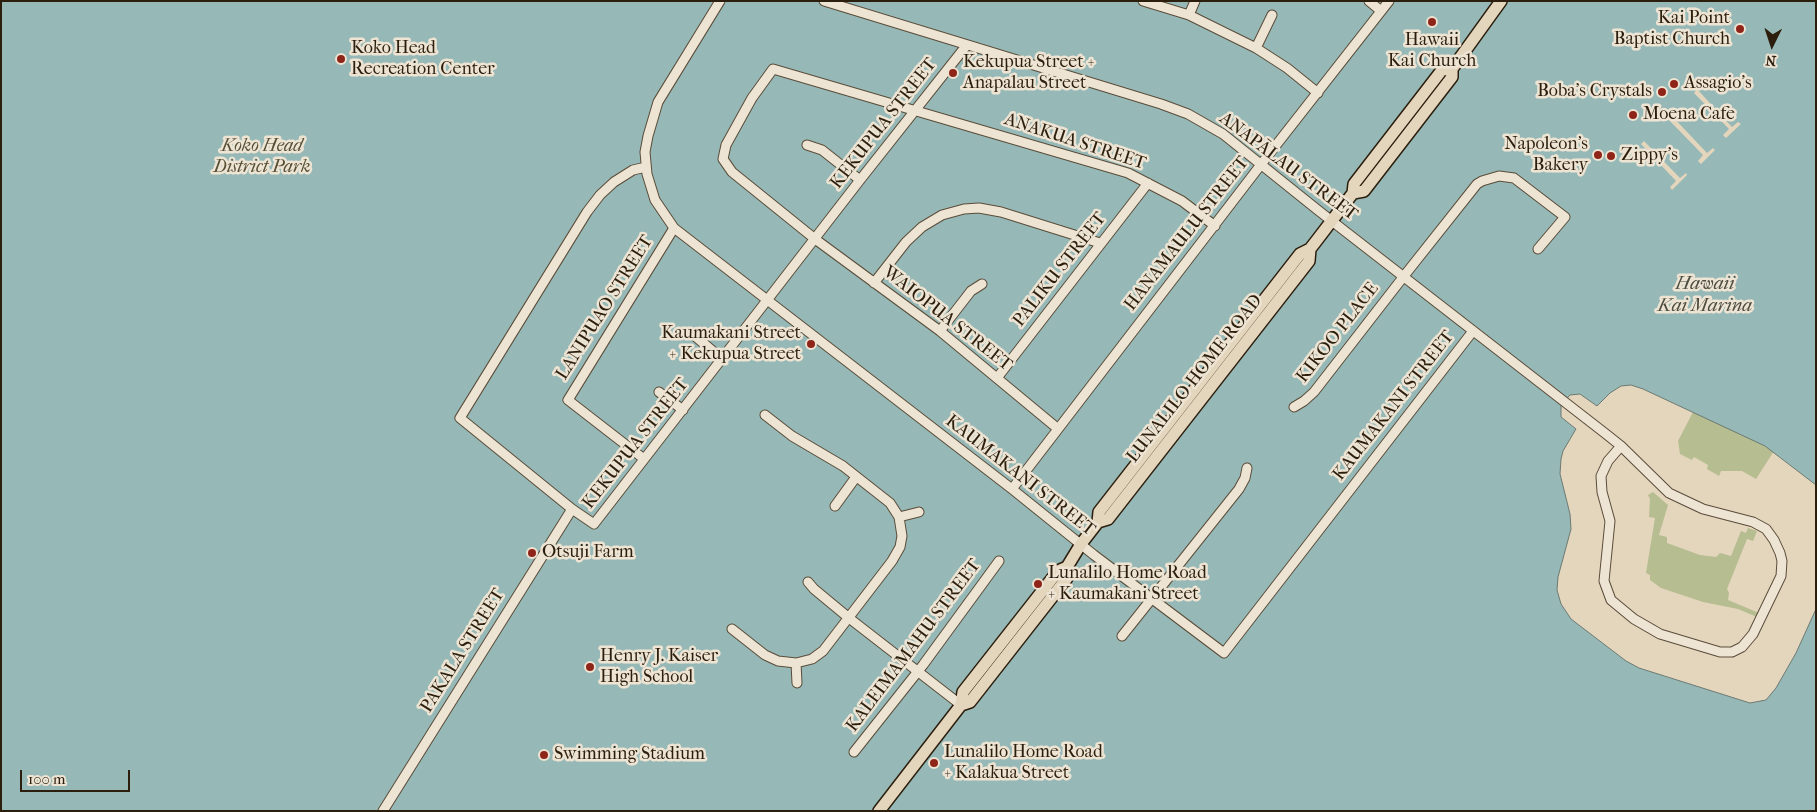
<!DOCTYPE html>
<html>
<head>
<meta charset="utf-8">
<style>
	body { margin:0 }
	#map { position:relative; width:1817px; height:812px; overflow:hidden; background:#e4d5bd; font-family:"IM FELL French Canon",serif }
	canvas { display:block }
	.frame { position:absolute; inset:0; border:2px solid #2c1e0d; pointer-events:none }
	.north { position:absolute; left:1747px; top:20px; width:50px; height:50px; -webkit-text-stroke:4px #ede4d4; paint-order:stroke; rotate:184deg; font-size:14px; font-weight:700; line-height:20px; text-align:center; color:#2c1e0d }
	.north::after { content:''; display:block; margin:auto; width:18px; height:22px; background:#2c1e0d; clip-path:polygon(50% 0,100% 100%,50% 72%,0 100%) }
	.scale { position:absolute; left:20px; top:770px; width:110px; height:22px; box-sizing:border-box; border:2px solid #2c1e0d; border-top:0; padding-left:6px; font-size:15px; line-height:18px; white-space:nowrap; color:#2c1e0d; -webkit-text-stroke:4px #ede4d4; paint-order:stroke }
</style>
</head>
<body>
<div id="map">
<canvas width="1817" height="812"></canvas>
<div class="frame"></div>
<div class="north">N</div>
<div class="scale">100 m</div>
</div>
<script>
const ctx = document.querySelector('canvas').getContext('2d');
ctx.lineJoin = 'round';
function paint(path, color) {
  ctx.fillStyle = color;
  ctx.fill(path, 'evenodd');
}
function shape(rows) {
  const path = new Path2D();
  for (const r of rows) {
    path.moveTo(r[0], r[1]);
    for (let i = 2; i < r.length; i += 2) path.lineTo(r[i], r[i + 1]);
  }
  return path;
}
function strokePath(path, color, width, dash) {
  ctx.strokeStyle = color;
  ctx.lineWidth = width;
  ctx.lineCap = dash ? 'butt' : 'round';
  ctx.setLineDash(dash || []);
  ctx.stroke(path);
}
function drawText(font, color, halo, rows, align = 'center') {
  ctx.font = font + ' "IM FELL French Canon",serif';
  ctx.lineWidth = 5;
  ctx.setLineDash([]);
  ctx.textBaseline = 'middle';
  ctx.strokeStyle = halo;
  ctx.fillStyle = color;
  for (const [text, x, y, turn = 0] of rows) {
    ctx.save();
    ctx.translate(x, y);
    ctx.rotate((+turn || 0) * Math.PI / 180);
    ctx.textAlign = isNaN(turn) ? turn : align;
    if (halo) ctx.strokeText(text, 0, 0);
    ctx.fillText(text, 0, 0);
    ctx.restore();
  }
}
paint(shape([
	[1693,412,1757,441,1774,451,1756,479,1742,471,1721,471,1719,476,1707,469,1708,465,1694,457,1692,460,1680,454,1678,441],
	[1653,492,1668,505,1659,535,1667,537,1667,543,1700,555,1716,557,1720,553,1731,556,1741,531,1746,533,1748,528,1757,531,1753,541,1747,539,1727,589,1729,593,1728,600,1759,613,1757,617,1738,609,1703,602,1661,588,1650,580,1650,575,1646,573,1655,518,1649,517,1650,499,1648,495]
]), '#b6bd90');
const water = shape([
	[1,1,1816,1,1816,485,1765,446,1643,389,1631,385,1621,386,1610,393,1597,406,1580,394,1570,395,1561,405,1561,417,1576,429,1563,451,1561,459,1560,474,1570,514,1571,529,1558,577,1557,590,1561,604,1571,619,1626,661,1639,668,1750,703,1766,700,1776,688,1796,653,1816,609,1816,811,1,811,1,1]
]);
paint(water, '#96b8b6');
strokePath(water, '#6c7a72', 1);
paint(shape([
	[1697,89,1732,127,1738,122,1741,124,1726,138,1723,135,1729,129,1694,93],
	[1671,115,1707,153,1713,148,1715,150,1701,164,1698,161,1703,155,1667,118],
	[1644,141,1680,178,1686,173,1687,175,1672,190,1670,187,1676,181,1641,144]
]), '#e4d5bd');
const minor = shape([
	[720,1,658,102,648,136,645,152,647,174,655,200,674,228,1012,489,1094,555,1224,653,1473,331],
	[824,1,1161,104,1188,114,1223,134,1319,211,1606,434,1621,446,1669,493,1703,509,1753,522,1766,529,1774,540,1780,553,1782,561,1781,576,1753,634,1742,647,1732,652,1720,652,1660,634,1634,619,1611,600,1604,581,1610,521,1602,492,1601,476,1608,461,1621,446],
	[1143,1,1189,15,1256,48,1287,68,1318,93],
	[1369,1,1381,11],
	[1189,15,1195,1],
	[1256,48,1272,15],
	[807,145,822,150,860,180],
	[646,167,633,170,614,182,600,195,587,212,460,418,572,509,594,524,860,180,966,46],
	[874,283,906,242,922,227,942,215,964,209,979,208,1001,212,1100,243],
	[940,331,971,291,982,284],
	[695,336,722,359],
	[997,378,1148,183],
	[659,392,683,410],
	[1294,407,1304,401,1314,392,1404,276,1477,184,1482,181,1499,176,1514,178,1565,217,1538,249],
	[1057,428,940,331,815,239,732,172,723,159,726,145,752,98,773,69,1128,173,1182,201,1215,226],
	[644,459,568,400,674,228],
	[1012,489,1266,158,1389,1],
	[835,506,856,477],
	[899,517,919,512],
	[808,582,814,589,849,618,961,705],
	[732,629,765,655,778,661,796,663,812,659,823,651,892,561,900,547,902,536,899,517,890,503,843,466,792,436,765,415],
	[1122,636,1239,489,1245,478,1247,468],
	[796,663,797,683],
	[854,752,923,665,999,561],
	[383,811,572,509]
]);
const major = shape([
	[1353,193,1364,191,1452,77,1452,69,1501,1],
	[1098,522,1108,519,1309,261,1310,249],
	[961,705,970,702,1067,578,1067,567,1081,544,1098,522,1099,512,1300,254,1310,249,1317,240,1353,193,1354,184,1442,70,1452,69],
	[879,811,961,705,963,692,1058,571,1067,567]
]);
strokePath(minor, '#5a4c39', 11);
strokePath(major, '#2c1e0d', 14);
strokePath(minor, '#ede4d4', 9);
strokePath(major, '#e4d5bd', 11);
for (const [x, y, r, color] of [
	[1432,22,5,"#8f2418"],
	[1740,29,5,"#8f2418"],
	[341,59,5,"#8f2418"],
	[953,73,5,"#8f2418"],
	[1674,84,5,"#8f2418"],
	[1662,92,5,"#8f2418"],
	[1633,115,5,"#8f2418"],
	[1598,155,5,"#8f2418"],
	[1611,156,5,"#8f2418"],
	[811,344,5,"#8f2418"],
	[532,553,5,"#8f2418"],
	[1038,584,5,"#8f2418"],
	[590,667,5,"#8f2418"],
	[544,755,5,"#8f2418"],
	[934,763,5,"#8f2418"]
]) {
  const dot = new Path2D();
  dot.arc(x, y, r, 0, 2 * Math.PI);
  ctx.fillStyle = color;
  ctx.fill(dot);
  strokePath(dot, '#ede4d4', 2);
}
drawText('18px', '#2c1e0d', '#ede4d4', [
	["Kai Point",1730,19,"right"],
	["Baptist Church",1730,40,"right"],
	["Hawaii",1432,41,"center"],
	["Kai Church",1432,62,"center"],
	["Koko Head",351,49],
	["Recreation Center",351,70],
	["Kekupua Street +",963,63],
	["Anapalau Street",963,84],
	["Assagio’s",1684,84],
	["Boba's Crystals",1652,92,"right"],
	["Moena Cafe",1643,115],
	["Napoleon’s",1588,145,"right"],
	["Bakery",1588,166,"right"],
	["Zippy's",1621,156],
	["Kaumakani Street",801,334,"right"],
	["+ Kekupua Street",801,355,"right"],
	["Otsuji Farm",542,553],
	["Lunalilo Home Road",1048,574],
	["+ Kaumakani Street",1048,595],
	["Henry J. Kaiser",600,657],
	["High School",600,678],
	["Lunalilo Home Road",944,753],
	["+ Kalakua Street",944,774],
	["Swimming Stadium",554,755]
], 'left');
drawText('18px', '#2c1e0d', '#ede4d4', [
	["KEKUPUA STREET",884,124,-52],
	["ANAKUA STREET",1075,142,18],
	["ANAPĀLAU STREET",1288,167,37],
	["HANAMAULU STREET",1187,234,-52],
	["PALIKU STREET",1060,270,-52],
	["LANIPUAO STREET",605,308,-58],
	["WAIOPUA STREET",947,319,38],
	["KIKOO PLACE",1338,333,-52],
	["LUNALILO HOME ROAD",1195,379,-52],
	["KAUMAKANI STREET",1394,406,-52],
	["KEKUPUA STREET",636,444,-52],
	["KAUMAKANI STREET",1020,476,38],
	["KALEIMAMAHU STREET",914,646,-53],
	["PAKALA STREET",463,651,-58]
]);
drawText('italic 18px', '#554e34', '#ede4d4', [
	["Koko Head",262,147],
	["District Park",262,168]
]);
drawText('italic 19px', '#4c4c40', '#ede4d4', [
	["Hawaii",1705,284],
	["Kai Marina",1705,306]
]);
</script>
</body>
</html>
